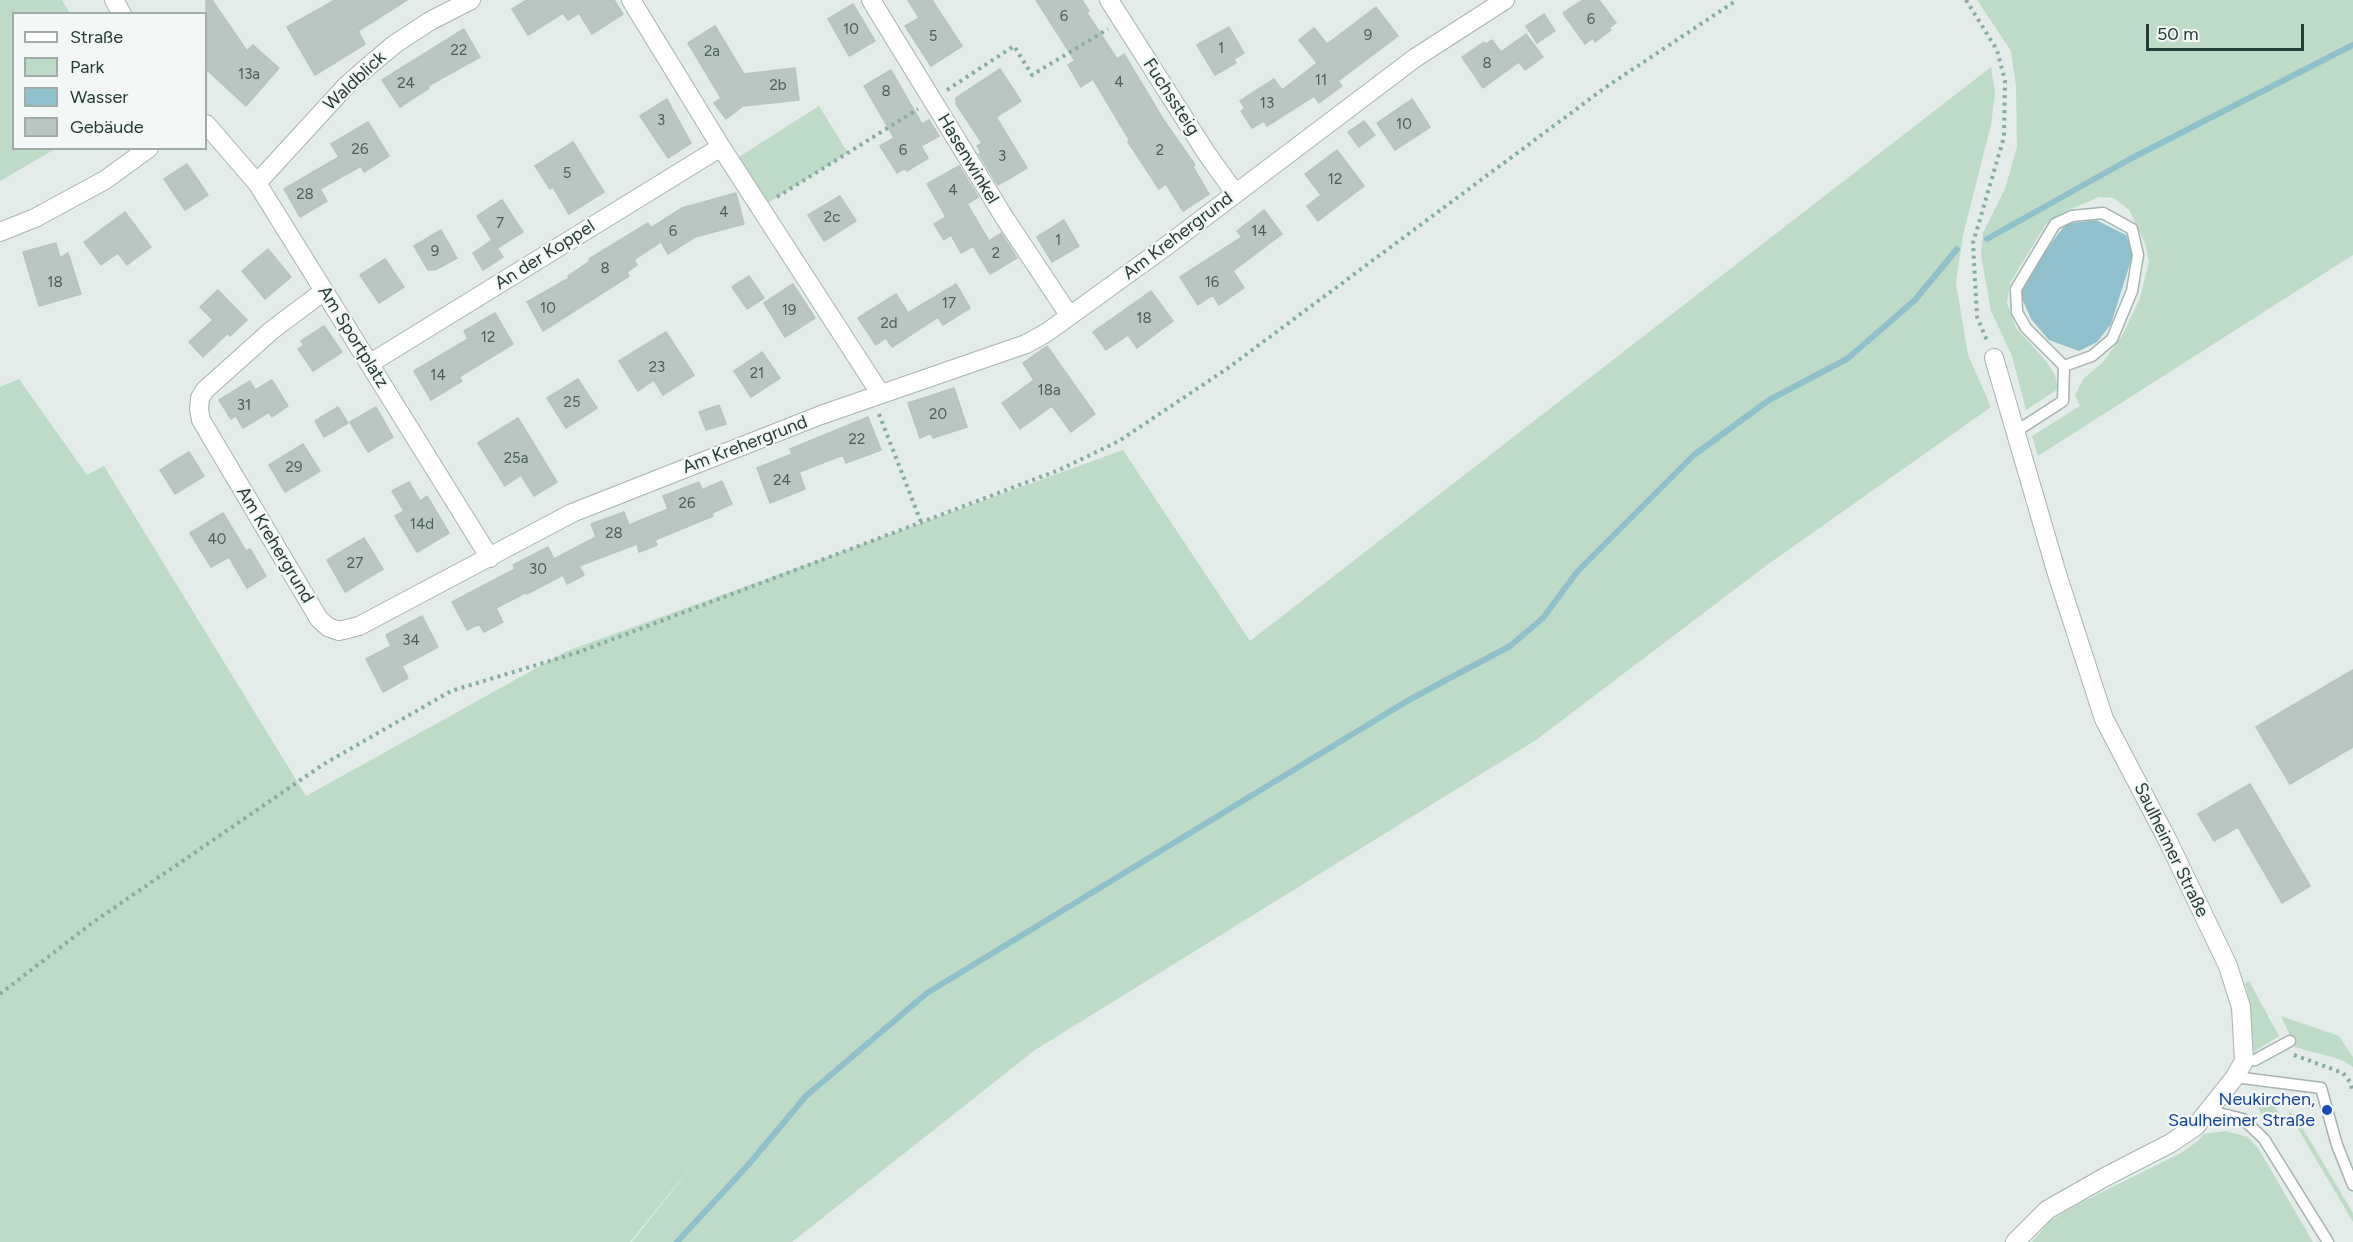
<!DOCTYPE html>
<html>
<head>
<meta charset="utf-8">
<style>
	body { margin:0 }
	#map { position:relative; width:2353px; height:1242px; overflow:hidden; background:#e3ece8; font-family:Figtree,sans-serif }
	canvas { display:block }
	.legend { position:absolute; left:12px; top:12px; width:195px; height:138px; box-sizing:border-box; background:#f3f8f6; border:2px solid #a0aca9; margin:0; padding:8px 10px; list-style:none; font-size:18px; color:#243b36 }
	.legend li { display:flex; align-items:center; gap:12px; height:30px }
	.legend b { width:30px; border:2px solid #a0aca9 }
	.scale { position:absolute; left:2146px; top:24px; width:158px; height:27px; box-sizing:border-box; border:3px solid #243b36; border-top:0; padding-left:8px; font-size:18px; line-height:21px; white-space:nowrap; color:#243b36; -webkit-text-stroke:4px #f3f8f6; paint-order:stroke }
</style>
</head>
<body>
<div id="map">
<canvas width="2353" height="1242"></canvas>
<ul class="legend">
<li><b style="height:8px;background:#fff"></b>Straße</li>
<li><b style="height:16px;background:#bedbc7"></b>Park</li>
<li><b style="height:16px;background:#90c0cb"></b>Wasser</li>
<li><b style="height:16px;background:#b9c6c1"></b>Gebäude</li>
</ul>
<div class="scale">50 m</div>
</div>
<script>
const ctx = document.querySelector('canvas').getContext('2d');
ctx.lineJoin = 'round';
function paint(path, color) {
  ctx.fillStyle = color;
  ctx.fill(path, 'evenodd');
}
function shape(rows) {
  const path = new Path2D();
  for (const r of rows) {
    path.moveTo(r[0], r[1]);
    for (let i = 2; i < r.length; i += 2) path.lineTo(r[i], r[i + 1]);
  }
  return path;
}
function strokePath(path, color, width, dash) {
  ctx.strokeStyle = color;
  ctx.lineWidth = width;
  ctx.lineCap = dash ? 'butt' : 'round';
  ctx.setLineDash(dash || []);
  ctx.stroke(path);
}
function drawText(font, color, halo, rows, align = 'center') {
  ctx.font = font + ' Figtree,sans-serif';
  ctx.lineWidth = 4.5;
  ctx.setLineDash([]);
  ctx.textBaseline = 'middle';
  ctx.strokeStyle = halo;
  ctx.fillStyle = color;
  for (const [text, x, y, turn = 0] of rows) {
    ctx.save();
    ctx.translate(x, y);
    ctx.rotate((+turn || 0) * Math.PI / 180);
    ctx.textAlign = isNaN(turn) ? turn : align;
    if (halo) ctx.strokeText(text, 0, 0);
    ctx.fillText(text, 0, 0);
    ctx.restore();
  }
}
paint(shape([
	[0,0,62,0,70,13,14,14,14,148,55,149,0,181],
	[1977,0,2353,0,2353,255,2038,456,2032,436,2080,406,2075,395,2083,379,2104,361,2123,334,2140,298,2149,262,2145,243,2129,210,2114,198,2099,197,2064,212,2046,224,2010,283,2007,303,2016,328,2046,361,2055,375,2058,389,2026,410,2012,356,1991,311,1981,255,1983,233,2005,189,2017,147,2016,86,2011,51],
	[1991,67,1995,93,1991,125,1963,235,1956,283,1968,355,1991,407,1767,565,1536,740,1035,1050,792,1242,632,1242,702,1153,630,1242,0,1242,0,387,19,379,87,475,104,466,306,796,567,651,1123,450,1250,641],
	[819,106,848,153,761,207,731,162],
	[2249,981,2279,1036,2255,1051,2249,1050,2250,1004,2245,983],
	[2281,1016,2339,1036,2353,1057,2353,1067,2342,1060,2295,1047],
	[2257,1098,2272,1102,2281,1117,2267,1124,2254,1100],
	[2287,1110,2296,1117,2353,1213,2353,1222],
	[2225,1131,2248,1137,2258,1148,2313,1242,2032,1242,2050,1221,2078,1204,2181,1153,2198,1141,2204,1134]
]), '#bedbc7');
paint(shape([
	[2096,220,2126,235,2133,254,2111,324,2097,342,2079,351,2049,340,2031,319,2020,294,2041,256,2066,224]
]), '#90c0cb');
strokePath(shape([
	[1987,239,2130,159,2353,45],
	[677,1242,748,1165,806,1096,927,993,1407,701,1510,646,1543,618,1577,572,1694,455,1769,400,1847,359,1915,300,1957,249]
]), '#90c0cb', 6);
const building = shape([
	[206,0,212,0,247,51,253,45,279,68,246,106,206,69,206,0],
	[335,0,407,0,358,31,365,44,315,75,287,27,335,0],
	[527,0,614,0,623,14,592,34,579,13,568,20,563,13,528,35,512,9,527,0],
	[908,0,932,0,962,46,931,66,905,26,919,18,908,0],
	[1036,0,1082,0,1089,11,1087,13,1117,59,1124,54,1163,119,1195,165,1193,167,1209,194,1183,211,1166,184,1159,189,1128,142,1130,141,1093,79,1081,87,1068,65,1075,61,1036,0],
	[1583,0,1599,0,1616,23,1609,28,1611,30,1595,42,1593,38,1585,44,1563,13,1583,0],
	[853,4,875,41,849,56,828,19,853,4],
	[1376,7,1398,36,1338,81,1342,86,1319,103,1314,96,1267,126,1264,121,1252,128,1241,111,1245,108,1240,101,1274,79,1282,90,1317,63,1299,40,1314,28,1327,44,1376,7],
	[1544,14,1555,31,1537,43,1526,26,1544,14],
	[715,26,744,74,795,68,799,100,743,106,726,119,714,103,721,98,688,43,715,26],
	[1229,27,1244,53,1234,59,1236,63,1215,75,1197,45,1229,27],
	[464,29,480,57,428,86,429,88,400,107,382,80,464,29],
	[1526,34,1543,57,1525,70,1519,62,1483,88,1462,57,1484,42,1486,44,1492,40,1501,52,1526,34],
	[1000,69,1021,101,996,117,1027,168,998,185,979,154,981,153,977,146,982,143,956,104,956,98,1000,69],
	[891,70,922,124,929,120,939,136,921,146,928,158,907,171,905,168,897,173,880,146,894,138,864,86,891,70],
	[667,99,691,143,668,158,640,116,667,99],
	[1412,99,1430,127,1395,150,1377,123,1412,99],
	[1364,121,1375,135,1359,147,1348,132,1364,121],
	[368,122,389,156,364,172,361,166,320,189,327,201,300,217,284,189,339,157,331,144,368,122],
	[573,142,604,192,569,214,553,187,550,189,535,166,573,142],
	[1337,150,1364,186,1318,221,1307,206,1321,195,1305,174,1337,150],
	[187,164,208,195,185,210,164,179,187,164],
	[959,166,978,197,967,204,989,241,1001,233,1017,258,990,274,973,246,961,253,951,235,944,240,934,224,946,217,927,184,959,166],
	[736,193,744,224,695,237,668,254,661,242,634,260,637,265,627,272,629,276,543,331,527,302,569,278,568,276,590,261,589,259,648,223,651,228,682,208,736,193],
	[840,196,856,221,824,241,808,215,840,196],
	[502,200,523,232,497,248,477,216,502,200],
	[1264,210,1282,234,1233,271,1244,288,1219,305,1213,295,1198,305,1180,277,1242,237,1237,231,1264,210],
	[125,212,151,247,127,265,118,253,101,265,84,242,125,212],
	[1064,220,1079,246,1052,262,1037,237,1064,220],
	[441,230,457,258,435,270,428,270,414,246,441,230],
	[492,240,503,257,483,270,473,253,492,240],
	[56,243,60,258,68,253,81,294,39,306,23,252,56,243],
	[268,249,291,277,265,299,242,271,268,249],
	[385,259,404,287,379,303,360,275,385,259],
	[749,276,764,298,747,309,732,287,749,276],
	[793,284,815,318,785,337,764,303,793,284],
	[956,284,970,308,943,325,938,317,892,347,886,338,876,345,858,318,896,294,908,313,956,284],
	[218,290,247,320,230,336,228,333,203,357,189,342,213,320,200,307,218,290],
	[1151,291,1173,321,1137,348,1128,335,1106,350,1093,332,1151,291],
	[495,313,513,344,459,377,462,381,431,400,414,371,468,339,464,331,495,313],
	[324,326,342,352,313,371,298,349,304,345,301,341,324,326],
	[666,332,694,375,663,395,654,380,638,391,619,361,666,332],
	[1047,346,1095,414,1071,432,1052,406,1020,429,1002,403,1034,380,1023,363,1047,346],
	[762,352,780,378,751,397,734,371,762,352],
	[578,379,597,408,566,428,547,398,578,379],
	[272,380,288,406,272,417,269,412,243,428,236,416,231,419,219,400,250,381,255,390,272,380],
	[954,388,967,427,933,438,931,433,920,438,908,403,954,388],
	[719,405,726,424,706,430,699,412,719,405],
	[338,407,348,423,324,437,315,421,338,407],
	[376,407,393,437,368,452,350,422,376,407],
	[868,417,881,450,846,463,843,455,799,472,805,489,770,503,757,468,792,454,790,449,868,417],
	[518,418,557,482,534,496,521,475,505,486,478,443,518,418],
	[303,444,320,471,285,492,269,465,303,444],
	[189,452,204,476,175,494,160,470,189,452],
	[722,481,732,504,712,513,713,516,655,540,657,545,639,552,637,544,579,566,584,575,567,584,563,575,527,594,527,592,496,608,503,622,484,632,479,624,467,630,452,602,515,569,513,565,548,547,554,559,596,537,591,524,624,512,629,525,668,509,663,496,699,482,702,490,722,481],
	[409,482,420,501,427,496,449,533,417,552,395,516,404,511,392,491,409,482],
	[223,513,246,551,250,549,266,576,247,588,229,557,211,567,190,533,223,513],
	[364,538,383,569,345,592,327,560,364,538],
	[422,616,438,647,402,666,408,678,383,692,366,659,391,646,386,635,422,616],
	[2353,670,2353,747,2290,784,2256,727,2353,670],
	[2250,784,2310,886,2282,903,2238,827,2214,841,2198,814,2250,784]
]);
paint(building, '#b9c6c1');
strokePath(building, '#b6c5bf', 1.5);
const lane = shape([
	[2103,213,2132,229,2138,255,2132,291,2112,339,2092,356,2064,366,2026,328,2017,312,2016,289,2055,224,2072,216,2103,213],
	[2015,432,2063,401,2064,366],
	[2244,1061,2255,1060,2290,1041],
	[2235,1077,2321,1088,2337,1145,2353,1185],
	[2210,1111,2243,1119,2264,1139,2328,1242]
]);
const street = shape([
	[114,0,122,14],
	[631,0,721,147,880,393],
	[871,0,1004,217,1069,315],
	[1109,0,1207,154,1235,193],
	[206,124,257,183,490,558],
	[257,183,346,86,371,64,395,44,430,21,471,0],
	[0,232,35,218,105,180,149,148],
	[324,291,272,330,205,390,200,398,199,409,201,420,319,619,328,627,339,631,359,626,572,513,821,415,1026,344,1046,333,1161,250,1415,58,1505,0],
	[1994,358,2057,574,2104,719,2168,841,2228,966,2241,1007,2244,1061,2235,1077,2196,1126,2171,1143,2105,1177,2047,1210,2015,1242],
	[369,364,721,147]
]);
strokePath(lane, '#a6b3af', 13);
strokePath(street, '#a6b3af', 20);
strokePath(shape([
	[1966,0,1997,50,2005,81,2004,137,1973,243,1977,317,1988,343],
	[947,90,1014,46,1032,75,1108,29],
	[777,197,918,109],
	[879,414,921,522],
	[0,994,92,923,324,764,451,691,579,652,1059,470,1119,441,1228,368,1606,87,1737,0],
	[2294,1055,2343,1073,2350,1082,2353,1092]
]), '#87aca2', 4, [3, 4.5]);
strokePath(lane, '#fff', 10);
strokePath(street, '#fff', 18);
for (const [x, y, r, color] of [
	[2327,1110,6,"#1a4fb4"]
]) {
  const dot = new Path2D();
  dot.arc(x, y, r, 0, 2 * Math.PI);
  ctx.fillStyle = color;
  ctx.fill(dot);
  strokePath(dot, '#f3f8f6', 2);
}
drawText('15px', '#495e59', null, [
	["6",1064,17],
	["6",1591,20],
	["10",851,30],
	["9",1368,36],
	["5",933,37],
	["1",1221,49],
	["22",459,51],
	["2a",712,52],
	["8",1487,64],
	["13a",249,75],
	["11",1321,81],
	["4",1119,83],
	["24",406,84],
	["2b",778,86],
	["8",886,92],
	["13",1267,104],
	["3",661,121],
	["10",1404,125],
	["26",360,150],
	["6",903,151],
	["2",1160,151],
	["3",1002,157],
	["5",567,174],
	["12",1335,180],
	["4",953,191],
	["28",305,195],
	["4",724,213],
	["2c",832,218],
	["7",500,224],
	["6",673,232],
	["14",1259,232],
	["1",1058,241],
	["9",435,252],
	["2",996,254],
	["8",605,269],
	["18",55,283],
	["16",1212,283],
	["17",949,304],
	["10",548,309],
	["19",789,311],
	["18",1144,319],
	["2d",889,324],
	["12",488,338],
	["23",657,368],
	["21",757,374],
	["14",438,376],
	["18a",1049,391],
	["25",572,403],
	["31",244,406],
	["20",938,415],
	["22",857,440],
	["25a",516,459],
	["29",294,468],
	["24",782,481],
	["26",687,504],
	["14d",422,525],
	["28",614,534],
	["40",217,540],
	["27",355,564],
	["30",538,570],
	["34",411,641]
]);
drawText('18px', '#243b36', '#f3f8f6', [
	["Waldblick",355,81,-43],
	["Fuchssteig",1171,97,57],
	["Hasenwinkel",968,159,59],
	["Am Krehergrund",1178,236,-37],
	["An der Koppel",545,255,-32],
	["Am Sportplatz",353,337,58],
	["Am Krehergrund",745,445,-21],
	["Am Krehergrund",275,545,59],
	["Saulheimer Straße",2171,850,64]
]);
drawText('18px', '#164399', '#f3f8f6', [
	["Neukirchen,",2315,1100],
	["Saulheimer Straße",2315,1121]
], 'right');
</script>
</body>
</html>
